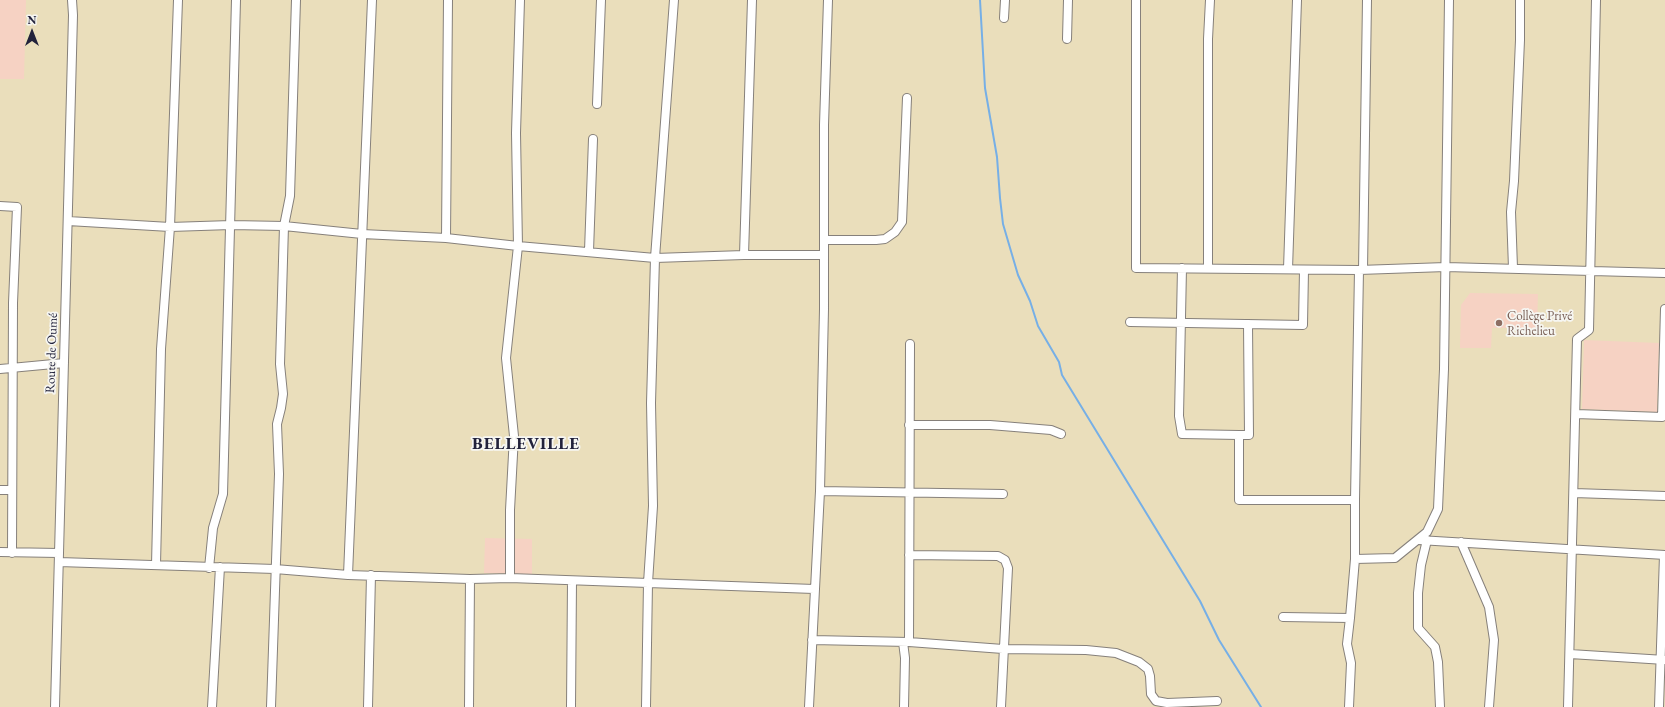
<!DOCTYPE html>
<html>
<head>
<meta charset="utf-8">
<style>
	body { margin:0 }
	#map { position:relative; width:1665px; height:707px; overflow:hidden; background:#eadebb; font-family:"EB Garamond",serif }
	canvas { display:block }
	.north { position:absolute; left:12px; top:12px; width:40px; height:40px; -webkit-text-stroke:3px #f6f6f2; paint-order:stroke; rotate:0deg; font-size:11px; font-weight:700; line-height:16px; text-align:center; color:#22223b }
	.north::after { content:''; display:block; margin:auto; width:14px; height:18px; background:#22223b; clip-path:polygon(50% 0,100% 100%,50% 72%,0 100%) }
</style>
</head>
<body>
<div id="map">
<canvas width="1665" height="707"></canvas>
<div class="north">N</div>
</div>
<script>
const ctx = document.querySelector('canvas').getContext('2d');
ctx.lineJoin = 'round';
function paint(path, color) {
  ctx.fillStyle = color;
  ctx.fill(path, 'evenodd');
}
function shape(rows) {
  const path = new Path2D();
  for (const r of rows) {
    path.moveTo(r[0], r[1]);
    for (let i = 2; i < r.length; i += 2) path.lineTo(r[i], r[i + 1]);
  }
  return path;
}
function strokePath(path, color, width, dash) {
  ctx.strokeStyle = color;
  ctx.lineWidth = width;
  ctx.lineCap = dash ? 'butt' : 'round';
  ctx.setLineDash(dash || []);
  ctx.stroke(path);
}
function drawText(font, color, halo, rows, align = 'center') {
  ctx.font = font + ' "EB Garamond",serif';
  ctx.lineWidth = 3.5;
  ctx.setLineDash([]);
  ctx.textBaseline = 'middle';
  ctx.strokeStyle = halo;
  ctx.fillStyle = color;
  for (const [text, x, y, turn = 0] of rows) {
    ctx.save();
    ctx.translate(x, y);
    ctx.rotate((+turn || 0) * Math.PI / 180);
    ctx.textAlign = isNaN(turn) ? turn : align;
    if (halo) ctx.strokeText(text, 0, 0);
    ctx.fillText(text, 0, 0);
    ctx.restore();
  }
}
paint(shape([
	[0,0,26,0,24,79,0,79],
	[1470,293,1538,294,1537,328,1492,328,1491,348,1460,348,1461,305],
	[1584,340,1659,343,1657,412,1582,409],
	[485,538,532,539,532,574,484,573]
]), '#f6d2c3');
strokePath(shape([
	[980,0,985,88,997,157,1000,198,1003,224,1018,275,1030,301,1038,326,1059,362,1062,375,1200,601,1219,640,1261,707]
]), '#76afe6', 2);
const minor = shape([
	[1136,0,1136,268,1359,270,1446,267,1665,273],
	[1004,18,1005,0],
	[1067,39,1068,0],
	[597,104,601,0],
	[0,206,17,207,13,303,12,553],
	[68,221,170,227,231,225,284,226,362,234,446,238,518,246,655,258,744,255,824,255],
	[446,238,448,0],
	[825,240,876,240,885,239,895,232,902,222,907,98],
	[589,251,593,139],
	[744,255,752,0],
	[1182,268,1179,416,1182,434,1239,435],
	[1208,268,1208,39,1210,0],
	[1513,268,1511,212,1514,181,1520,40,1520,0],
	[1288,269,1297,0],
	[1363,270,1367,0],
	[1130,322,1303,325,1304,270],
	[1248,324,1249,435,1239,435,1239,500,1355,500,1355,559,1350,618,1283,617],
	[0,369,64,363],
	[1576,414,1662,417,1665,309],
	[909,425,990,425,1051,430,1061,434],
	[0,490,12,490],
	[820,491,1003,494],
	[1574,493,1665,496],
	[1355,500,1359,270],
	[1419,540,1665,555],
	[1427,540,1421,565,1418,593,1418,628,1435,647,1438,662,1440,707],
	[1461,542,1489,607,1494,640,1489,707],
	[0,552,59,553],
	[909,555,998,556,1005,560,1008,568,1001,707],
	[1355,559,1395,558,1427,532,1438,509,1444,369,1449,0],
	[59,562,275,569,348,575,470,579,510,578,814,589],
	[156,565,161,349,170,227,178,0],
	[209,568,213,528,223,494,236,0],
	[348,575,372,0],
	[510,578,510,510,514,436,506,358,518,246,516,133,520,0],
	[812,640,909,642,1003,649,1086,650,1116,653,1139,662,1148,669,1150,676,1151,694,1156,701,1167,703,1217,701],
	[903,642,905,658,904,707],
	[909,642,910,344],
	[1570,654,1665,660],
	[55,707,73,15,72,0],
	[212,707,220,567],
	[271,707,279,474,277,424,281,408,283,394,280,364,284,226,290,196,296,0],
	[368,707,371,575],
	[469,707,470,579],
	[571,707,572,581],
	[646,707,648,583,653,506,651,403,655,258,674,0],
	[809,707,820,491,824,309,824,125,828,0],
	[1349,707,1351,663,1347,644,1350,618],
	[1568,707,1577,339,1589,330,1596,0],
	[1659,707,1664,555]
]);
strokePath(minor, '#86807b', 10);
strokePath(minor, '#fff', 8);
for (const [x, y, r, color] of [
	[1499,323,4,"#8d6e63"]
]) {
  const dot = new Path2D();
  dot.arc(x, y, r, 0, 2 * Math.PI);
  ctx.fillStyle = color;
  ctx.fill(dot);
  strokePath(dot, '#f6f6f2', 1.5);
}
drawText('13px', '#785e54', '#f6f6f2', [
	["Collège Privé",1507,316],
	["Richelieu",1507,331]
], 'left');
drawText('13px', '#22223b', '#f6f6f2', [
	["Route de Oumé",52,353,-88]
]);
ctx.letterSpacing = '1px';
drawText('bold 17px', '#22223b', '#f6f6f2', [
	["BELLEVILLE",526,444]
]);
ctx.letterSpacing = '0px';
</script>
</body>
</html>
